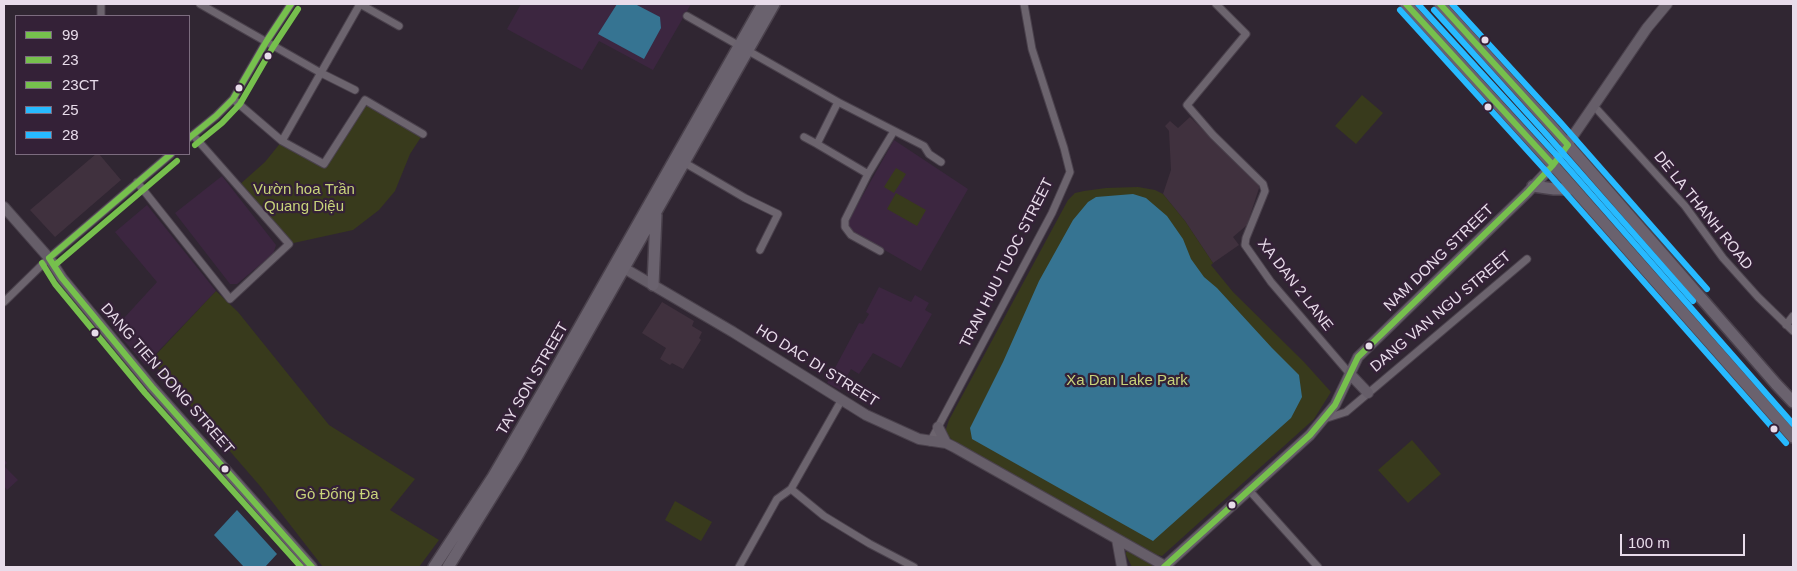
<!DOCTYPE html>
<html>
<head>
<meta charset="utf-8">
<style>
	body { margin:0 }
	#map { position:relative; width:1797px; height:571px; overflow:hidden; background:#302632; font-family:Arial,sans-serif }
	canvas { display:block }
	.frame { position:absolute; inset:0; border:5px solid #e8dcea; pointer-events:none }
	.legend { position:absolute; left:15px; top:15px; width:175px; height:140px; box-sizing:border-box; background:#342137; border:1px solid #7c6c7f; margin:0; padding:6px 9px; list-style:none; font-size:15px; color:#e8dcea }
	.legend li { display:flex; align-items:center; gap:10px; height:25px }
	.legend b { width:25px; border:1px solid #7c6c7f }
	.scale { position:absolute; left:1620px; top:534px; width:125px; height:22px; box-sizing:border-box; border:2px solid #e8dcea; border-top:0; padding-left:6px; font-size:15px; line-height:18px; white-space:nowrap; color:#e8dcea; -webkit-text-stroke:4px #342137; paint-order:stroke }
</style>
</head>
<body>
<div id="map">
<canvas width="1797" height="571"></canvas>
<div class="frame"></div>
<ul class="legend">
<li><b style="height:6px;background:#76c04d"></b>99</li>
<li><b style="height:6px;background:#76c04d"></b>23</li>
<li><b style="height:6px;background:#76c04d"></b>23CT</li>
<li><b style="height:6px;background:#27baff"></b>25</li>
<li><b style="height:6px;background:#27baff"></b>28</li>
</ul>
<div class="scale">100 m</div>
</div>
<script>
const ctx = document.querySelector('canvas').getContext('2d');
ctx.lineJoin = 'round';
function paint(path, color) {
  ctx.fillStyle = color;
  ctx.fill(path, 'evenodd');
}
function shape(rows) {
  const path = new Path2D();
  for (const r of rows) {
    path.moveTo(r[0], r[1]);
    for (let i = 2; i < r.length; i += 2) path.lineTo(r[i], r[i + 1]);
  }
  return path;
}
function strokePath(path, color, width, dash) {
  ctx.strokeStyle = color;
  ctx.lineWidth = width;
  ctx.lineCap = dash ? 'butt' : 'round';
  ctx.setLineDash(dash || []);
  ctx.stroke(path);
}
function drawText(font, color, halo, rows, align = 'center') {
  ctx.font = font + ' Arial,sans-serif';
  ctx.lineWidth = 4.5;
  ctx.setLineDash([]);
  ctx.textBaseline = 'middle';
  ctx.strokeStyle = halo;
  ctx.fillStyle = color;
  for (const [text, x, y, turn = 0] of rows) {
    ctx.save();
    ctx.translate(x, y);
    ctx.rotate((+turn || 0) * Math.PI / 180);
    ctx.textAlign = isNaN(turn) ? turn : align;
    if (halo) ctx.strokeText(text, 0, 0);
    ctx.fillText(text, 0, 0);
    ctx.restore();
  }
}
paint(shape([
	[1190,117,1260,185,1247,225,1233,237,1239,245,1213,263,1185,221,1163,194,1171,170,1169,131,1165,126,1170,121,1178,128],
	[96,154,99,154,121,180,55,237,30,210],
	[662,302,694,321,692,326,702,332,699,338,701,340,683,369,672,363,670,365,660,359,666,348,642,333]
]), '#40313e');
paint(shape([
	[521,4,691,4,653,70,599,41,582,70,507,29],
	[894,140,968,189,921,271,848,229,850,218],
	[222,176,276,245,273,254,237,284,230,284,175,213],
	[147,205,216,291,145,365,114,329,157,282,115,232],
	[879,287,911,302,915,295,929,303,925,310,932,314,901,368,873,353,859,374,851,369,840,390,827,383,859,323,863,324,869,314,866,312],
	[4,459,7,463,4,466,18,480,7,490,4,486]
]), '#3c2640');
paint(shape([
	[1362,95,1383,113,1356,144,1335,126],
	[365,100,423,134,410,154,395,191,379,210,353,230,289,244,238,186,265,162,282,141,324,164],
	[896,168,906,174,894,193,884,187],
	[1138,187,1155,190,1163,194,1185,221,1213,263,1211,265,1233,292,1304,362,1331,392,1314,419,1162,556,1153,554,953,441,945,432,949,420,1068,200,1075,193,1084,191,1106,188],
	[896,193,926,210,917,226,887,209],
	[216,291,238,312,329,425,415,479,390,510,439,540,419,567,323,567,260,486,151,360],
	[1412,440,1441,474,1408,503,1378,470],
	[675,501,712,522,701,541,665,520],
	[1128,551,1152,564,1152,566,1132,567,1126,555,1126,552]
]), '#383a1c');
paint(shape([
	[617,4,635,4,660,17,661,28,644,59,598,34],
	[1133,194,1146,198,1167,216,1183,239,1191,259,1204,277,1217,288,1272,348,1299,375,1302,397,1291,418,1153,541,972,439,970,428,1003,362,1039,281,1073,220,1088,202,1096,197],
	[237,510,277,554,265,567,244,567,214,535]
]), '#367492');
const street = shape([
	[101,4,101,16],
	[200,4,321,73,355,90],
	[360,4,399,26],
	[1216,4,1246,34,1187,105,1213,135,1263,184,1265,191,1246,238,1245,245,1271,282,1350,374],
	[687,16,838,102,924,146,929,154,941,162],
	[233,99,282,141,324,164,365,100,423,134],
	[838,102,817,144,868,174],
	[1594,106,1685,206,1723,258,1758,297,1793,331],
	[804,137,817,144],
	[189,138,216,116,233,99,266,42,291,4],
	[282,141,360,4],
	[685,163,745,198,778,214,760,250],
	[137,182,230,299,289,244,193,135],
	[880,251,851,235,845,227,845,220,868,174,894,131],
	[4,302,49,258,171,154],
	[1786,325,1793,316],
	[1324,419,1346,412,1527,259],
	[930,442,1052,213,1070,172,1064,148,1032,49,1024,4],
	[791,489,824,516,870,544,914,567],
	[1248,489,1318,567],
	[739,567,777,499,791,489,841,401]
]);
const secondary = shape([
	[4,207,49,258,62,278,152,387,312,567],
	[617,264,733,332,866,415,919,439,946,443,954,447,1165,566],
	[1350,374,1368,393],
	[938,427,946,443],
	[1117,539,1122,567],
	[1164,567,1310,435,1335,405,1358,357,1527,193,1553,165,1647,28,1667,4]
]);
const primary = shape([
	[1406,4,1553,165,1793,437],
	[1440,4,1554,129,1776,384,1793,402],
	[1533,186,1554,189,1573,189],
	[653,285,656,215],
	[434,567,493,477,545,388,763,4],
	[448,567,517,456,774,4]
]);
strokePath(street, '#4a414c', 9);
strokePath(secondary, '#4a414c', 12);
strokePath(primary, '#4a414c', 14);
strokePath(street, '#6c646e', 7);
strokePath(secondary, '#665e69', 10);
strokePath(primary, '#6a626e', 11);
strokePath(shape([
	[1406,4,1553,165],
	[1164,567,1310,435,1335,405,1358,357,1527,193,1553,165,1568,145,1440,4]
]), '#76c04d', 6);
strokePath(shape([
	[189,138,216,116,233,99,266,42,291,4],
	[49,258,62,278,152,387,312,567],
	[49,258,171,154]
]), '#76c04d', 6);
strokePath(shape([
	[195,145,222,123,240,104,273,47,298,9],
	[42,263,55,284,145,393,301,567],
	[55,265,177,161]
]), '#76c04d', 6);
strokePath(shape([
	[1400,10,1546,171,1786,443],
	[1434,10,1547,135,1693,301]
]), '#27baff', 6);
strokePath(shape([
	[1418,4,1560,159,1793,424],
	[1452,4,1561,123,1707,289]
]), '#27baff', 6);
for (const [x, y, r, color] of [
	[1485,40,4.5,"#e8dcea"],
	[268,56,4.5,"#e8dcea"],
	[239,88,4.5,"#e8dcea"],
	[1488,107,4.5,"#e8dcea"],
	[95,333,4.5,"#e8dcea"],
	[1369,346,4.5,"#e8dcea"],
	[1774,429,4.5,"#e8dcea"],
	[225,469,4.5,"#e8dcea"],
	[1232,505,4.5,"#e8dcea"]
]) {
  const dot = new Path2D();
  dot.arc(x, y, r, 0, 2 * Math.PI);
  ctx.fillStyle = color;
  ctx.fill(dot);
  strokePath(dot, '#342137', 2);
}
drawText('15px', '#c8d37a', '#342137', [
	["Vườn hoa Trần",304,190],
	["Quang Diệu",304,207],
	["Xa Dan Lake Park",1127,381],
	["Gò Đống Đa",337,495]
]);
drawText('15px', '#e8dcea', '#342137', [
	["DE LA THANH ROAD",1703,211,51],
	["NAM DONG STREET",1439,258,-44],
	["TRAN HUU TUOC STREET",1007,263,-63],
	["XA DAN 2 LANE",1295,285,52],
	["DANG VAN NGU STREET",1441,312,-40],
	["HO DAC DI STREET",817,366,32],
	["DANG TIEN DONG STREET",167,379,49],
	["TAY SON STREET",533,379,-60]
]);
</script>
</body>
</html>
